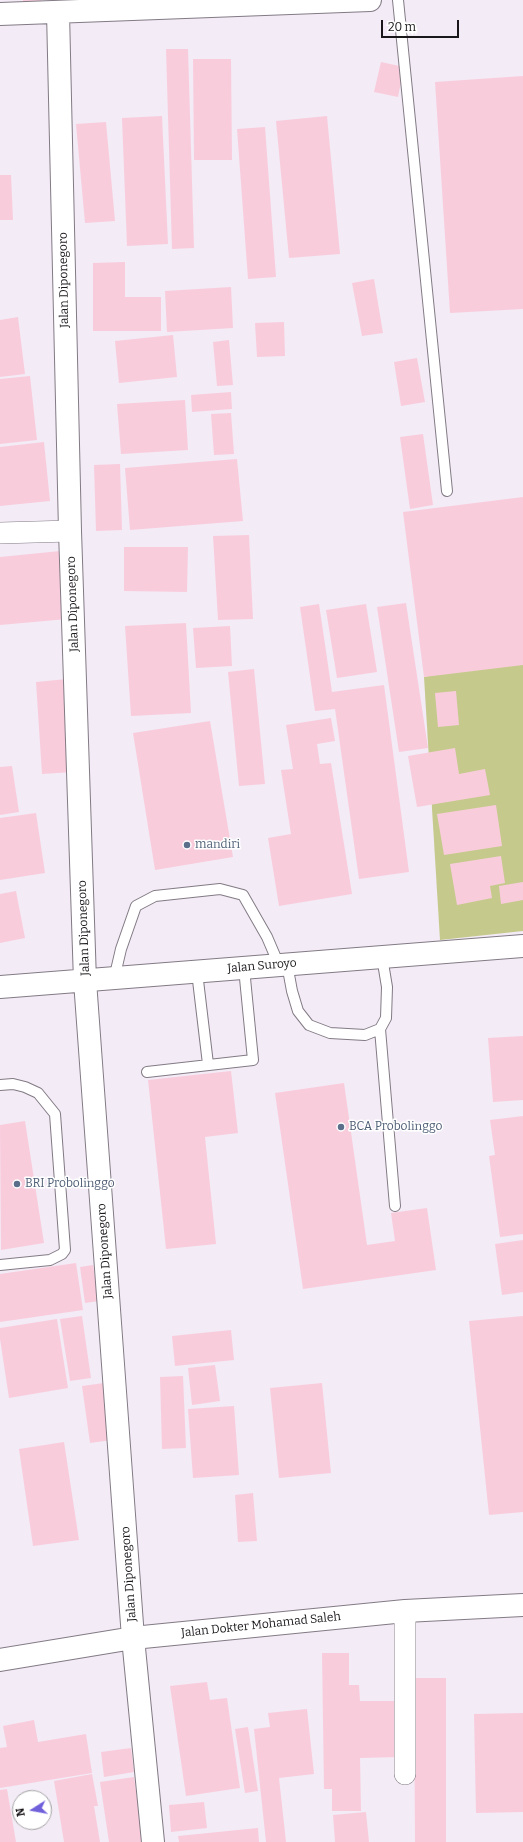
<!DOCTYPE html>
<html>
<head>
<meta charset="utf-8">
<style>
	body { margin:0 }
	#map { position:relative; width:523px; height:1842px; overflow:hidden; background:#f3ebf6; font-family:Bitter,serif }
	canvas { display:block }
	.north { position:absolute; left:12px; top:1790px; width:40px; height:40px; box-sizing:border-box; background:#fff; border:1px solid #a3a2a4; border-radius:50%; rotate:259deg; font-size:11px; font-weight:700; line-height:16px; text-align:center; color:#1a171b }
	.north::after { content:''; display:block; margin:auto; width:14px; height:18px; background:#7061db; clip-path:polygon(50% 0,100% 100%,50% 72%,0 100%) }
	.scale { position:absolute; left:381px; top:20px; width:78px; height:18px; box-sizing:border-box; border:2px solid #1a171b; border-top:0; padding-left:5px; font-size:12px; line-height:14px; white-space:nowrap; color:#1a171b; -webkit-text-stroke:3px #fff; paint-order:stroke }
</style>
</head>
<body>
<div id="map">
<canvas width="523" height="1842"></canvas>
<div class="north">N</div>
<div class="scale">20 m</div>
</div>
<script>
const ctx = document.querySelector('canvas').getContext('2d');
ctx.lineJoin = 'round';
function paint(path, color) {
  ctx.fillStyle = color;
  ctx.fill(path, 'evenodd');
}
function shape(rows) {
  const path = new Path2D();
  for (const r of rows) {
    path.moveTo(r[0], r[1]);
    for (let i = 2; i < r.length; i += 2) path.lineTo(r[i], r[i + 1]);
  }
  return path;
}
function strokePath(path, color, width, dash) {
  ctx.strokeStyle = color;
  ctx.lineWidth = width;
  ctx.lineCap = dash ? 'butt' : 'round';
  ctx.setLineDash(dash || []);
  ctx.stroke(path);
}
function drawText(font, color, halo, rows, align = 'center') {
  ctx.font = font + ' Bitter,serif';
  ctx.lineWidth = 3;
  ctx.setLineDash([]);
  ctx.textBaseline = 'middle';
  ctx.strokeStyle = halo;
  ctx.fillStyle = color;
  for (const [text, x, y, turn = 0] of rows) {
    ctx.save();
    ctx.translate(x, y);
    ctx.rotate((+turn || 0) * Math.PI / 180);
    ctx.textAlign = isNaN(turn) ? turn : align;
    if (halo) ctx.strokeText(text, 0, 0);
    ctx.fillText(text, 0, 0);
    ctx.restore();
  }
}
paint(shape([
	[523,655,523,931,440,940,424,677]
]), '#c5ca8c');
paint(shape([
	[23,0,41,0,41,4,23,5],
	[166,49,188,49,194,248,172,249],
	[193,59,231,59,232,160,194,160],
	[381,62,404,67,398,97,374,92],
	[523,76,523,309,450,313,435,82],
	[162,116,168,244,127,246,122,118],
	[327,116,340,254,289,258,276,121],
	[106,122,115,221,85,223,76,124],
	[265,127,276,277,248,279,237,129],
	[0,175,11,175,13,220,0,220],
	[125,262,125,297,161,297,161,331,93,331,93,263],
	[374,279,383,333,362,336,352,283],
	[231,287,233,328,167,332,165,291],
	[18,317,25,374,0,377,0,320],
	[284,322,285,356,257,357,255,323],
	[173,335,177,377,119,383,115,341],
	[229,340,233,385,217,386,213,342],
	[417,358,425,402,401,406,394,362],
	[30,376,37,440,0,444,0,379],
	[231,392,232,409,192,412,191,395],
	[185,400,188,450,121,454,117,404],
	[231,413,234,454,214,455,211,414],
	[423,434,433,505,410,509,400,437],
	[44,442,50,501,0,506,0,447],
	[237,459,243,521,130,530,125,468],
	[120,464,122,530,96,531,94,465],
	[523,497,523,665,424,677,403,512],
	[249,535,253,619,218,620,213,536],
	[124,547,188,547,187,592,124,591],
	[60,551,67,619,0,625,0,557],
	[406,603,428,748,399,752,377,607],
	[319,604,332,692,384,685,409,872,359,879,335,709,315,711,300,607],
	[366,604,377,672,337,678,326,610],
	[186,623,191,713,131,716,125,626],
	[230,626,232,666,196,668,193,628],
	[254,669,265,784,239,786,228,672],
	[67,679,73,772,42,774,36,682],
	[456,691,459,725,438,727,435,693],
	[331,718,335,741,317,744,320,764,331,763,352,894,279,906,268,838,291,834,281,770,293,769,286,725],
	[210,721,233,857,155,870,133,733],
	[455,748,459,774,485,769,490,795,417,807,408,756],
	[12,766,19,812,0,815,0,767],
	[496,805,502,846,444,855,437,814],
	[36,813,45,873,0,880,0,818],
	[501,856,505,883,490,886,492,898,457,905,450,864],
	[523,882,523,900,501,904,499,886],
	[16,891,25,938,0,943,0,894],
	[523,1036,523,1100,493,1102,488,1038],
	[231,1071,238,1133,205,1137,216,1244,166,1249,148,1080],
	[344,1083,367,1245,395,1241,391,1213,427,1208,436,1270,303,1289,275,1093],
	[523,1116,523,1234,500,1237,489,1156,495,1155,490,1120],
	[25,1121,44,1243,1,1250,0,1125],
	[523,1240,523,1292,502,1295,495,1244],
	[76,1263,83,1310,0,1322,0,1274],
	[93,1265,99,1301,85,1303,80,1267],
	[82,1316,91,1378,70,1381,60,1319],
	[523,1316,523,1512,489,1515,469,1321],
	[57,1319,68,1388,9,1398,0,1339,0,1328],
	[231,1330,234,1360,175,1366,172,1336],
	[215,1365,220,1401,192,1405,188,1368],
	[183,1376,186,1448,162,1449,160,1377],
	[104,1383,112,1440,90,1443,82,1386],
	[322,1383,331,1473,279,1478,270,1388],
	[234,1406,239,1475,193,1478,188,1409],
	[64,1442,79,1540,33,1546,19,1449],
	[253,1493,257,1541,238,1542,235,1495],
	[322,1653,349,1653,349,1685,359,1685,360,1701,400,1701,400,1757,360,1758,361,1811,332,1811,332,1789,324,1789],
	[414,1678,446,1678,446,1842,415,1842],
	[207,1682,210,1700,227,1698,240,1788,186,1796,170,1686],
	[307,1709,314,1774,279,1778,286,1842,266,1842,254,1729,270,1727,268,1713],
	[523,1713,523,1812,476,1813,474,1714],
	[34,1720,38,1742,86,1734,92,1773,0,1788,0,1748,7,1747,3,1726],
	[248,1727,258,1791,245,1793,235,1729],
	[131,1748,134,1772,104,1777,101,1752],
	[92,1774,98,1806,94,1806,100,1842,64,1842,54,1781],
	[134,1777,143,1842,109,1842,100,1782],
	[7,1789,16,1842,0,1842,0,1790],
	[204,1802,207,1828,171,1832,169,1805],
	[366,1812,369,1842,335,1842,333,1815],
	[258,1828,259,1842,179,1842,178,1836]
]), '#f9ccdc');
const lane = shape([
	[398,0,447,491],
	[287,964,292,991,298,1011,309,1025,330,1033,365,1035,380,1029,386,1018,387,987,382,957],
	[197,972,208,1064],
	[114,979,121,949,136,906,155,896,220,889,243,895,267,937,279,965],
	[380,1029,395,1206],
	[147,1072,253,1060,244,968],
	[0,1085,13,1084,25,1087,38,1093,55,1114,65,1250,62,1254,50,1260,0,1265]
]);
const street = shape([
	[0,533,70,531],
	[405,1774,405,1611]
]);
const secondary = shape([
	[58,12,70,531,85,981,133,1638,153,1842],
	[0,14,370,0],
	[0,987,523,946],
	[0,1660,133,1638,405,1611,523,1605]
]);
strokePath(lane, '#827a84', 12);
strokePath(street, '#827a84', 22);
strokePath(secondary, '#827a84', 24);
strokePath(lane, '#fff', 10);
strokePath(street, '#fff', 21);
strokePath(secondary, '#fff', 22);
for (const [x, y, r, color] of [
	[187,845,4,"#5c6f8a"],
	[341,1127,4,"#5c6f8a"],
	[17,1184,4,"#5c6f8a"]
]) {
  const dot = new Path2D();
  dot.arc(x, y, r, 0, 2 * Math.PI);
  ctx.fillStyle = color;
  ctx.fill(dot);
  strokePath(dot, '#fff', 1.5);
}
drawText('12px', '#1a171b', '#fff', [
	["Jalan Diponegoro",64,280,-91],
	["Jalan Diponegoro",73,604,-92],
	["Jalan Diponegoro",84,928,-92],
	["Jalan Suroyo",262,966,-5],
	["Jalan Diponegoro",105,1251,-94],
	["Jalan Diponegoro",129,1574,-94],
	["Jalan Dokter Mohamad Saleh",261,1625,-6]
]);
drawText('12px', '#4e5e75', '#fff', [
	["mandiri",195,845],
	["BCA Probolinggo",349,1127],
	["BRI Probolinggo",25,1184]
], 'left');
</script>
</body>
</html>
